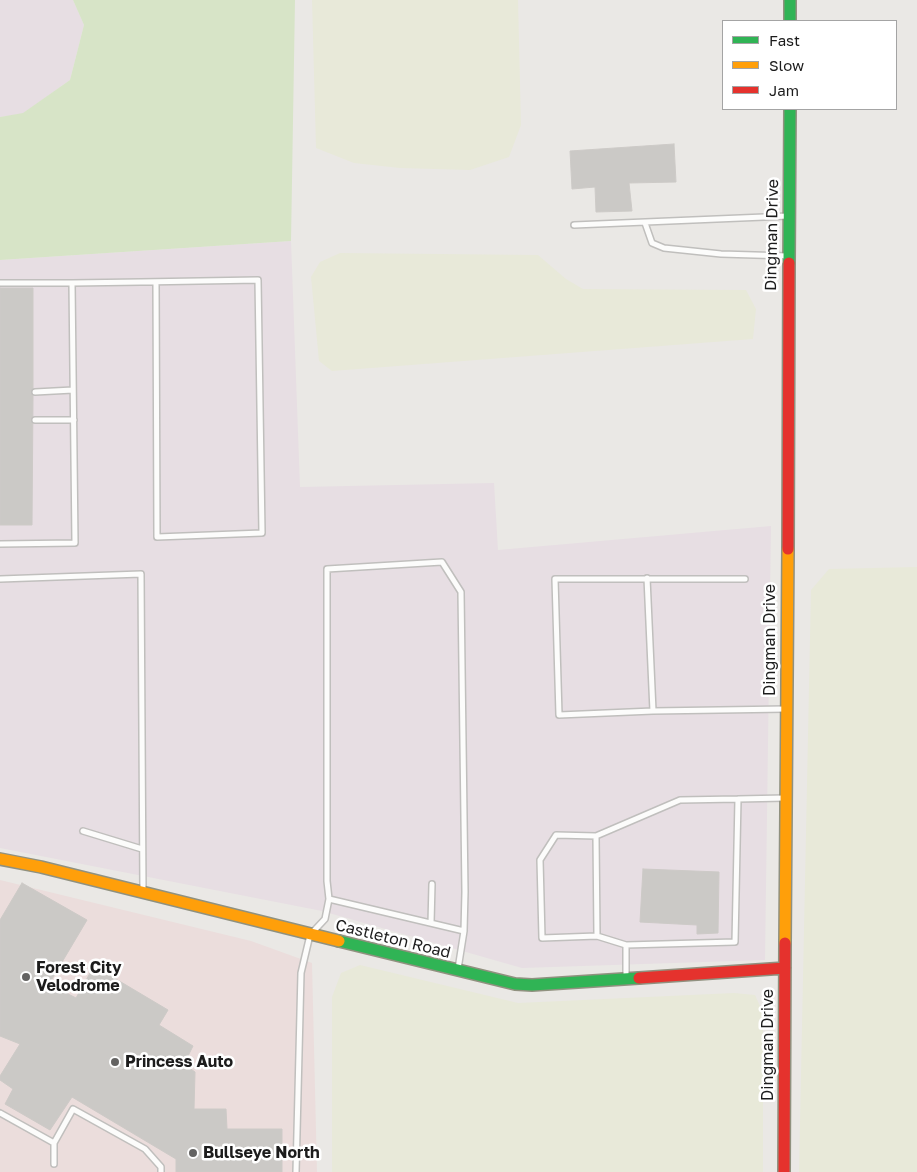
<!DOCTYPE html>
<html>
<head>
<meta charset="utf-8">
<style>
	body { margin:0 }
	#map { position:relative; width:917px; height:1172px; overflow:hidden; background:#eae8e5; font-family:"Golos Text",sans-serif }
	canvas { display:block }
	.legend { position:absolute; left:722px; top:20px; width:175px; height:90px; box-sizing:border-box; background:#fff; border:1px solid #a4a4a4; margin:0; padding:6px 9px; list-style:none; font-size:15px; color:#1c1c1c }
	.legend li { display:flex; align-items:center; gap:10px; height:25px }
	.legend b { width:25px; border:1px solid #a4a4a4 }
</style>
</head>
<body>
<div id="map">
<canvas width="917" height="1172"></canvas>
<ul class="legend">
<li><b style="height:6px;background:#30b455"></b>Fast</li>
<li><b style="height:6px;background:#ff9f0a"></b>Slow</li>
<li><b style="height:6px;background:#e5322d"></b>Jam</li>
</ul>
</div>
<script>
const ctx = document.querySelector('canvas').getContext('2d');
ctx.lineJoin = 'round';
function paint(path, color) {
  ctx.fillStyle = color;
  ctx.fill(path, 'evenodd');
}
function shape(rows) {
  const path = new Path2D();
  for (const r of rows) {
    path.moveTo(r[0], r[1]);
    for (let i = 2; i < r.length; i += 2) path.lineTo(r[i], r[i + 1]);
  }
  return path;
}
function strokePath(path, color, width, dash) {
  ctx.strokeStyle = color;
  ctx.lineWidth = width;
  ctx.lineCap = dash ? 'butt' : 'round';
  ctx.setLineDash(dash || []);
  ctx.stroke(path);
}
function drawText(font, color, halo, rows, align = 'center') {
  ctx.font = font + ' "Golos Text",sans-serif';
  ctx.lineWidth = 5;
  ctx.setLineDash([]);
  ctx.textBaseline = 'middle';
  ctx.strokeStyle = halo;
  ctx.fillStyle = color;
  for (const [text, x, y, turn = 0] of rows) {
    ctx.save();
    ctx.translate(x, y);
    ctx.rotate((+turn || 0) * Math.PI / 180);
    ctx.textAlign = isNaN(turn) ? turn : align;
    if (halo) ctx.strokeText(text, 0, 0);
    ctx.fillText(text, 0, 0);
    ctx.restore();
  }
}
paint(shape([
	[0,880,251,941,312,963,317,1172,0,1172]
]), '#ebdddc');
paint(shape([
	[0,0,73,0,84,25,70,80,23,114,0,117],
	[291,241,300,487,494,483,498,550,771,526,765,960,522,968,322,911,0,848,0,260]
]), '#e7dee3');
paint(shape([
	[312,0,518,0,521,125,509,157,470,170,400,168,354,163,316,148],
	[340,253,538,255,566,279,583,289,746,290,756,309,753,339,332,371,319,361,311,277,320,262],
	[917,567,917,1172,799,1172,811,590,829,569],
	[360,965,518,1003,734,993,755,995,763,1013,763,1172,332,1172,332,997,341,973]
]), '#e8e9d9');
paint(shape([
	[73,0,295,0,291,241,0,260,0,117,23,113,70,80,84,25]
]), '#d7e4c7');
const building = shape([
	[674,144,676,182,629,183,632,211,596,212,595,187,572,189,570,151,674,144],
	[0,288,33,288,33,388,31,392,33,396,32,525,0,525,0,288],
	[643,869,719,872,718,933,697,934,697,925,640,922,643,869],
	[22,883,87,920,49,984,76,998,94,966,168,1010,159,1025,193,1046,184,1064,195,1072,194,1109,226,1109,227,1129,282,1129,282,1172,176,1172,176,1159,72,1097,50,1130,5,1104,13,1089,0,1080,0,1076,20,1044,0,1036,0,920,22,883]
]);
paint(building, '#cbc9c6');
strokePath(building, '#cdcac7', 1);
const lane = shape([
	[645,223,652,243,664,248,721,254,788,256],
	[574,225,788,216],
	[0,283,72,283,75,543,0,544],
	[72,283,141,282,258,280,262,533,157,537,156,282],
	[35,392,73,390],
	[35,420,74,420],
	[647,578,653,711],
	[0,579,141,574,143,892],
	[745,579,555,579,559,715,653,711,786,709],
	[83,831,142,849],
	[596,836,556,835,540,860,542,938,597,936,596,836,680,800,738,799],
	[329,899,464,931],
	[431,923,432,884],
	[597,936,626,945,735,942,738,799,785,798],
	[626,977,626,945],
	[0,1113,54,1143,73,1109,145,1149,161,1167,161,1172],
	[54,1164,54,1143],
	[296,1172,301,973,310,935,325,919,329,899,327,881,327,569,442,562,461,592,465,892,464,931,458,969]
]);
const fast = shape([
	[790,0,790,21],
	[789,263,790,109],
	[339,941,515,984,532,985,639,978]
]);
const slow = shape([
	[0,859,41,867,339,941],
	[785,943,788,549]
]);
const jam = shape([
	[788,549,789,263],
	[639,978,785,968],
	[784,1172,785,943]
]);
strokePath(lane, '#c0bfbd', 8);
strokePath(fast, '#90917f', 14);
strokePath(slow, '#90917f', 14);
strokePath(jam, '#90917f', 14);
strokePath(lane, '#fcfcfb', 5);
strokePath(fast, '#30b455', 11);
strokePath(slow, '#ff9f0a', 11);
strokePath(jam, '#e5322d', 11);
for (const [x, y, r, color] of [
	[26,977,5,"#646362"],
	[115,1062,5,"#646362"],
	[193,1153,5,"#646362"]
]) {
  const dot = new Path2D();
  dot.arc(x, y, r, 0, 2 * Math.PI);
  ctx.fillStyle = color;
  ctx.fill(dot);
  strokePath(dot, '#fff', 2);
}
drawText('16px', '#1c1c1c', '#fff', [
	["Dingman Drive",772,235,-89],
	["Dingman Drive",770,640,-90],
	["Castleton Road",393,939,14],
	["Dingman Drive",768,1045,-90]
]);
drawText('bold 16px', '#1c1c1c', '#fff', [
	["Forest City",36,968],
	["Velodrome",36,986],
	["Princess Auto",125,1062],
	["Bullseye North",203,1153]
], 'left');
</script>
</body>
</html>
